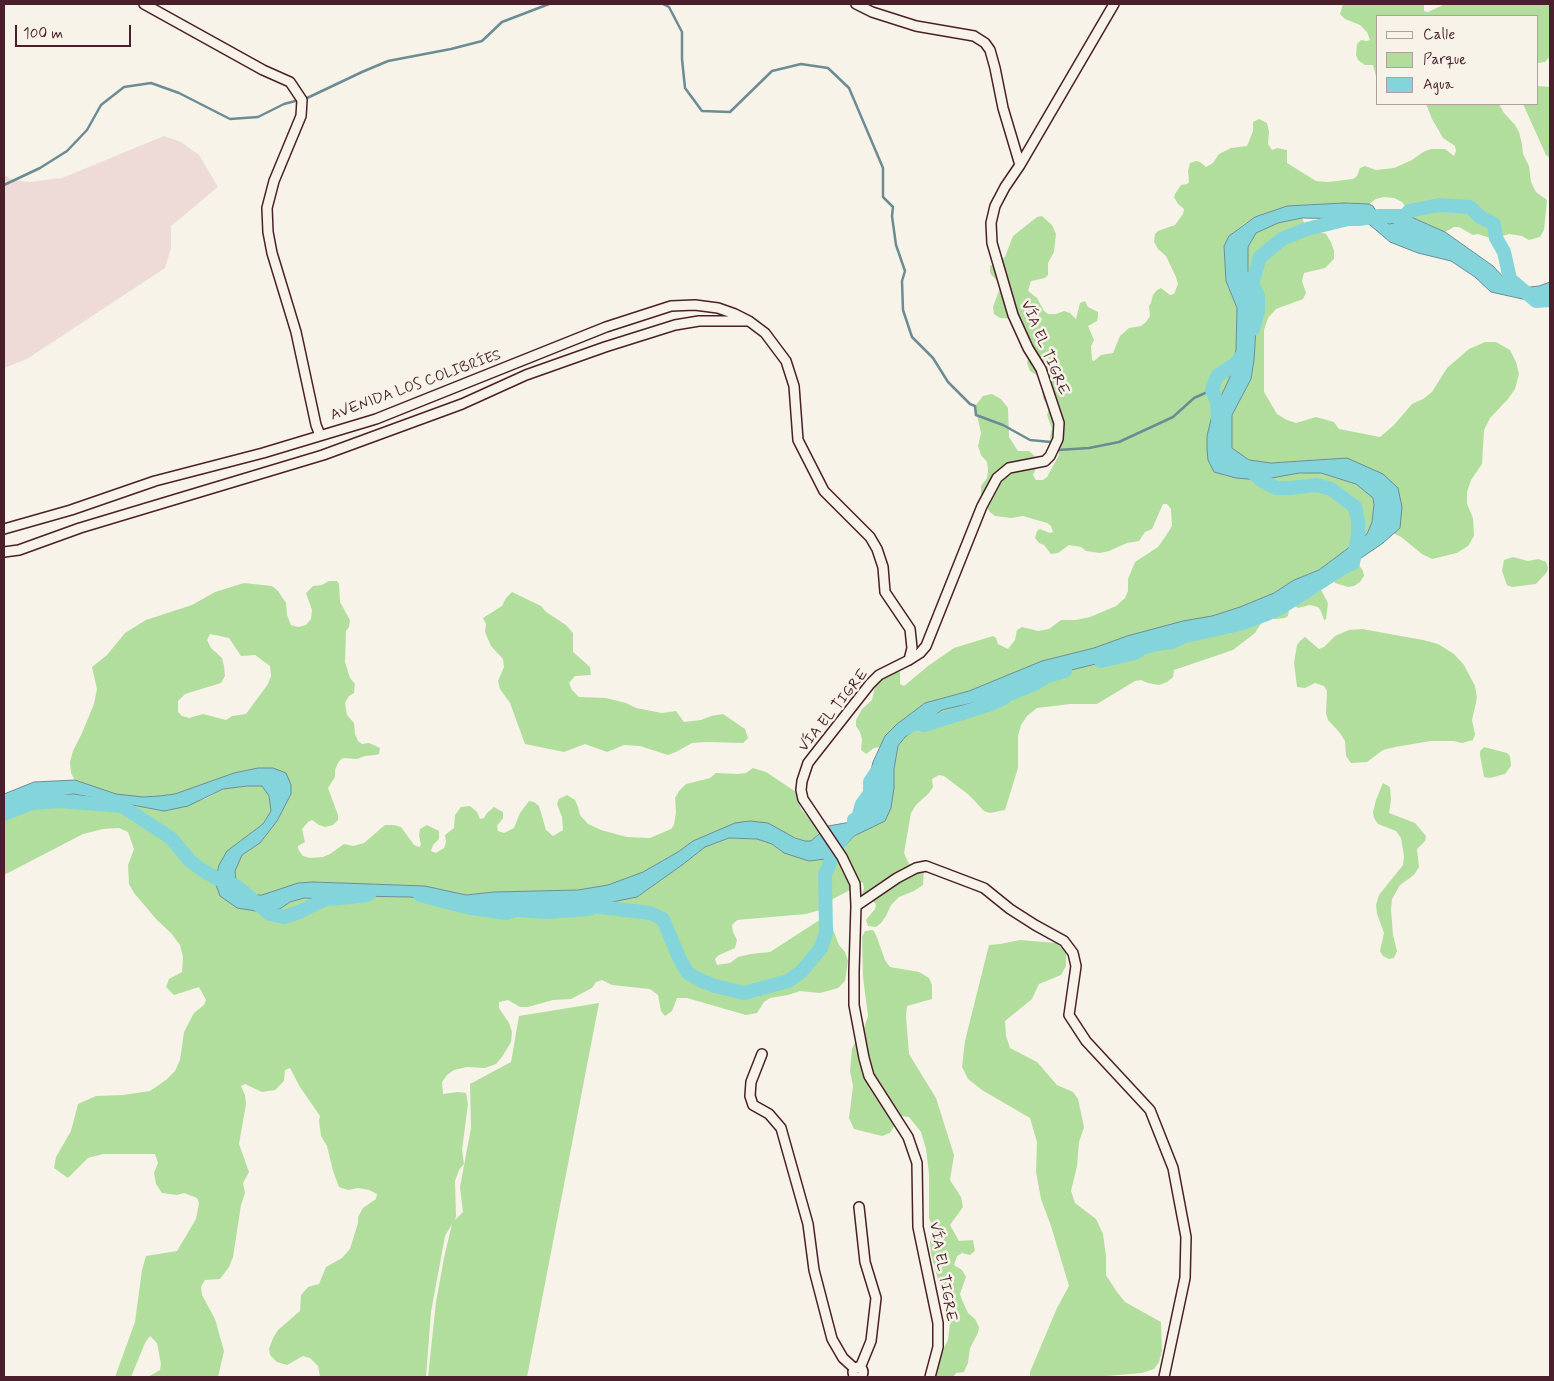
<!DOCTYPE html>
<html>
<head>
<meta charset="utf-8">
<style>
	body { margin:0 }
	#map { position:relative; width:1554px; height:1381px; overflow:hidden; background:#f7f3e8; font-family:Mynerve,sans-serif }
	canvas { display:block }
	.frame { position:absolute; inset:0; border:5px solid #4a1f2b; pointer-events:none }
	.legend { position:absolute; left:1376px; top:15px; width:162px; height:90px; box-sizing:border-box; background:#f7f3e8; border:1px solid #b29e9c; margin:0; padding:6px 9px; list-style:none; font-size:15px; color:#4a1f2b }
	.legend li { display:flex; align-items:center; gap:10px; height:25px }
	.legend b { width:25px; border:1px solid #b29e9c }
	.scale { position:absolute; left:15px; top:25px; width:116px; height:22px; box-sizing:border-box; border:2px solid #4a1f2b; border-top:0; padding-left:6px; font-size:15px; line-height:18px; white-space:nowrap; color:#4a1f2b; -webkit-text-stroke:4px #f7f3e8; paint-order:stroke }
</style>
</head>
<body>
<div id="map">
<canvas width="1554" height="1381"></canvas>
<div class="frame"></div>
<ul class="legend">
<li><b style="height:6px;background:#f7f3e8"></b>Calle</li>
<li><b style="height:14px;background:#b1de9c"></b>Parque</li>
<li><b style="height:14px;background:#83d5db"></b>Agua</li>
</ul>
<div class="scale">100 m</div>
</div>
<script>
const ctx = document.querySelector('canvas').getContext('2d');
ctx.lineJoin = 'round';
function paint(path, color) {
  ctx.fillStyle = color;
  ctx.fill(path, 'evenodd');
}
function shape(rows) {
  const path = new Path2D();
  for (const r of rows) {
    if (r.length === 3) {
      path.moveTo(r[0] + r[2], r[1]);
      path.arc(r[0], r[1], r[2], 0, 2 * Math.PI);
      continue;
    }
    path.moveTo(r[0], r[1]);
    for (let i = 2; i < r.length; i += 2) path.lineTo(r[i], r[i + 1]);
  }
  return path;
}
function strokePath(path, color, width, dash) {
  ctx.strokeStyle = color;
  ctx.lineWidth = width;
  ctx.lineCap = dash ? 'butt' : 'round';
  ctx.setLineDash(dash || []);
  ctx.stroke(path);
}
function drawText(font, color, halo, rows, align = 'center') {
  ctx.font = font + ' Mynerve,sans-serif';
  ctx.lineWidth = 5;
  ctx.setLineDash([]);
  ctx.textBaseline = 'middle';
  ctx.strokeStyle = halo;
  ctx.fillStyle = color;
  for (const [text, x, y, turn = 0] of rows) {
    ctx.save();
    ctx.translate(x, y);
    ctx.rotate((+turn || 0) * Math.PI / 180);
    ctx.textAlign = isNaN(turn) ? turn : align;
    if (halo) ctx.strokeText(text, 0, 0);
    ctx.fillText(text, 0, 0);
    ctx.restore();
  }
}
paint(shape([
	[164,136,181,142,199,155,218,187,171,226,171,248,165,268,27,359,4,368,4,175,13,180,29,182,62,178]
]), '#eedbd8');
paint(shape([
	[1343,4,1424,4,1424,11,1428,12,1445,4,1550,4,1550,56,1545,62,1538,63,1538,16,1378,16,1377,80,1373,65,1365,65,1358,60,1356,55,1357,44,1361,40,1367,41,1370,40,1367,32,1360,25,1345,19,1340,14],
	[1538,86,1550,87,1550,158,1546,155,1523,104,1538,104],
	[1426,104,1499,104,1504,113,1515,125,1519,132,1522,144,1523,154,1529,166,1531,182,1536,192,1547,200,1544,230,1540,237,1529,240,1522,236,1509,234,1493,239,1478,234,1473,235,1459,227,1454,227,1445,232,1413,218,1402,202,1394,198,1384,197,1376,199,1369,204,1344,203,1287,206,1255,217,1244,224,1229,236,1224,246,1226,281,1237,309,1236,350,1230,377,1225,390,1217,402,1207,436,1261,480,1299,473,1321,473,1356,484,1373,498,1374,505,1372,522,1367,534,1319,570,1294,580,1274,593,1240,607,1212,616,1150,630,1127,636,1094,648,1042,661,969,691,925,703,897,724,885,736,880,747,874,748,866,754,861,750,862,739,860,732,856,726,856,720,862,709,872,700,876,683,879,679,893,671,900,672,900,684,904,686,928,666,954,648,993,636,996,638,998,644,1008,649,1015,640,1017,630,1022,627,1038,631,1049,629,1061,620,1076,620,1090,617,1116,606,1125,598,1128,591,1128,579,1135,562,1158,547,1167,534,1172,526,1171,509,1167,504,1163,504,1152,529,1145,532,1139,541,1127,543,1109,551,1100,553,1086,551,1081,547,1069,545,1058,553,1051,554,1044,545,1039,543,1035,538,1037,531,1040,529,1050,533,1053,532,1051,526,1047,523,1023,516,1011,518,995,516,989,511,981,496,981,486,987,478,988,470,987,462,981,455,978,446,981,433,975,406,983,396,992,394,1001,399,1008,408,1009,437,1018,451,1029,451,1037,458,1037,467,1033,475,1036,480,1043,480,1047,477,1059,455,1058,450,1051,442,1050,437,1052,429,1047,415,1049,409,1047,405,1043,398,1042,391,1043,379,1030,371,1027,363,1031,347,1019,319,1000,318,994,314,993,307,1000,288,999,283,990,273,990,266,1005,257,1013,236,1037,217,1042,216,1052,225,1056,234,1054,252,1048,263,1048,275,1045,278,1031,281,1028,291,1037,298,1044,311,1048,314,1056,314,1064,311,1070,313,1076,319,1080,303,1085,301,1088,307,1098,312,1098,317,1097,321,1088,326,1094,340,1091,346,1092,360,1094,361,1101,355,1113,353,1120,336,1129,328,1141,326,1146,322,1150,316,1149,306,1151,303,1153,295,1157,290,1161,288,1170,295,1174,294,1178,284,1176,277,1166,256,1158,249,1154,242,1155,234,1158,231,1175,225,1183,214,1184,209,1178,204,1174,197,1175,194,1181,185,1187,184,1189,182,1188,171,1190,163,1196,161,1200,162,1206,167,1213,163,1219,154,1231,148,1247,146,1253,131,1253,122,1259,119,1267,123,1269,132,1268,144,1272,150,1277,148,1287,150,1287,163,1316,181,1328,182,1353,179,1357,176,1360,168,1365,166,1376,170,1394,168,1412,160,1423,152,1431,149,1445,149,1454,156,1456,151,1455,146,1443,138,1432,119],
	[1302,218,1307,229,1326,234,1331,242,1334,251,1334,259,1325,268,1304,273,1302,281,1306,293,1303,299,1276,309,1268,318,1264,330,1264,392,1277,414,1287,420,1296,423,1316,417,1334,422,1339,429,1380,437,1394,425,1412,404,1423,399,1432,392,1447,368,1469,349,1485,342,1496,342,1510,350,1516,362,1519,374,1515,389,1508,399,1490,418,1484,430,1482,464,1471,480,1467,492,1467,504,1473,518,1474,536,1468,546,1457,553,1432,559,1422,554,1401,537,1393,533,1400,528,1347,458,1271,463,1249,460,1231,448,1232,415,1251,379,1254,360,1258,297,1248,271,1248,247,1256,233,1278,223],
	[1513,557,1528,561,1538,559,1546,562,1548,568,1547,572,1536,584,1512,587,1507,585,1502,571,1504,560],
	[1353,563,1359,565,1363,571,1364,576,1360,582,1354,586,1348,587,1335,583,1332,576],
	[1325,579,1326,584,1321,590,1328,603,1326,619,1324,620,1321,611,1318,607,1310,605,1298,608,1290,602],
	[329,581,337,581,339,584,340,602,350,620,349,627,346,631,345,662,350,678,355,684,354,693,349,696,345,703,347,715,354,723,355,734,358,741,362,744,369,743,380,748,379,754,375,755,365,756,357,759,343,758,339,761,335,770,335,777,328,788,338,815,338,820,333,825,325,827,319,825,312,820,308,822,302,829,305,842,298,846,298,849,303,856,310,858,323,857,330,854,344,844,353,846,364,843,385,825,394,825,401,827,414,845,419,847,421,845,419,835,420,829,427,825,439,831,439,839,433,845,431,851,436,853,444,848,446,842,445,835,454,828,455,815,461,807,470,806,477,812,480,819,484,818,487,813,494,807,503,812,503,818,497,826,498,831,504,833,514,828,520,813,529,801,534,802,539,806,546,830,553,836,563,830,562,817,557,804,559,799,567,795,575,800,578,807,580,815,588,824,601,830,627,837,650,838,671,829,674,825,676,812,675,798,679,791,686,784,710,778,716,773,738,774,746,773,753,768,766,772,796,792,801,809,820,832,812,841,805,841,783,833,768,823,735,823,693,841,678,852,643,872,608,885,578,890,494,892,465,895,425,886,313,882,298,883,262,895,248,895,237,892,235,871,242,855,260,843,277,821,291,794,273,768,258,768,234,773,175,794,159,796,143,797,116,794,75,780,71,773,70,762,73,751,82,733,94,704,97,689,92,667,107,655,125,633,146,620,192,605,215,592,244,583,272,586,278,591,286,603,287,615,291,625,298,627,306,625,311,619,312,610,306,593,313,586,322,585],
	[210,634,229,638,241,656,255,655,270,666,271,676,268,684,246,714,232,716,226,720,203,714,189,718,182,716,178,712,178,701,185,694,221,683,225,676,224,666,222,658,211,648,207,640],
	[512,592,541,606,546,612,566,625,573,633,573,652,590,667,591,675,575,676,569,683,572,690,579,697,606,698,626,703,636,708,662,713,676,711,684,722,701,720,711,716,723,714,745,729,748,738,743,743,706,742,692,743,676,752,668,755,640,746,624,745,607,752,585,744,564,752,525,744,510,703,500,689,498,681,504,667,503,659,491,646,485,632,486,624,483,618,502,606,506,598],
	[1281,607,1289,609,1288,616,1285,618,1276,619,1267,618,1262,622,1255,633,1233,650,1174,670,1173,677,1167,682,1159,685,1148,683,1141,680,1135,681,1097,704,1070,704,1037,708,1027,716,1021,725,1018,736,1018,768,1005,810,990,813,984,811,969,795,944,776,939,775,932,779,933,787,929,793,916,805,911,813,904,853,909,864,919,862,924,870,923,885,914,891,899,897,891,905,886,916,881,923,876,927,868,926,866,920,875,909,876,905,875,903,867,899,862,894,864,889,863,883,861,882,855,884,850,890,831,900,820,910,806,914,737,920,732,925,733,932,737,940,735,948,719,955,715,959,717,965,730,963,738,957,751,954,770,952,818,921,832,927,839,945,845,952,848,961,845,981,838,988,820,993,800,991,788,995,770,998,764,1002,757,1013,746,1015,687,998,677,998,672,1011,665,1016,661,1011,658,995,650,989,612,985,602,980,596,982,592,988,571,999,553,1000,528,1007,520,1007,508,1000,499,1002,499,1008,509,1023,512,1032,511,1042,502,1057,496,1064,485,1068,467,1067,454,1070,447,1075,442,1082,443,1094,458,1092,466,1093,468,1104,462,1150,464,1164,459,1170,455,1181,456,1216,455,1220,463,1212,460,1187,471,1128,470,1084,511,1062,519,1016,599,1003,527,1377,428,1377,436,1302,444,1258,452,1224,445,1236,431,1312,426,1377,320,1377,318,1366,310,1358,303,1356,287,1365,277,1362,270,1355,269,1349,273,1338,278,1330,300,1311,301,1295,308,1287,319,1284,326,1267,342,1258,350,1249,358,1223,358,1217,363,1208,376,1199,377,1194,369,1190,358,1188,348,1190,339,1187,333,1171,327,1146,321,1136,319,1121,320,1116,300,1087,290,1068,285,1070,284,1081,275,1090,262,1092,245,1084,241,1086,245,1095,246,1104,239,1144,249,1172,243,1183,245,1193,241,1205,233,1257,229,1267,220,1279,205,1280,201,1287,202,1295,215,1319,224,1351,218,1377,148,1377,160,1370,161,1364,157,1343,150,1336,145,1343,131,1377,115,1377,135,1322,142,1270,146,1256,177,1251,196,1219,199,1203,197,1198,184,1193,177,1195,162,1193,156,1184,154,1173,158,1163,155,1154,103,1154,88,1158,68,1178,54,1168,56,1157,71,1131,78,1104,96,1096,123,1095,150,1091,166,1080,175,1071,180,1060,184,1032,194,1013,204,1005,206,1000,199,987,174,995,166,987,169,979,182,972,183,957,180,945,171,933,157,920,134,893,129,884,128,865,134,849,128,832,119,828,103,829,83,834,4,875,4,809,33,798,74,794,164,811,205,799,223,789,247,786,262,786,269,796,271,811,263,824,227,851,237,908,256,911,280,909,290,902,304,898,326,899,353,896,411,897,545,912,592,906,637,897,682,865,705,847,729,838,757,839,772,844,784,853,843,848,854,836,885,821,894,788,894,769,898,747,905,737,942,710,1007,695,1047,676,1120,658,1156,644,1253,618],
	[1362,629,1423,640,1438,644,1454,654,1464,665,1475,686,1477,698,1472,720,1475,734,1473,740,1462,743,1454,741,1431,741,1395,747,1383,750,1367,762,1351,763,1346,756,1345,741,1340,733,1328,720,1326,713,1327,691,1324,686,1315,683,1305,688,1297,687,1294,663,1297,645,1300,641,1305,637,1319,649,1324,647,1335,636,1349,630],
	[1484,747,1507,753,1510,756,1511,766,1505,774,1490,778,1484,777,1480,755,1480,751],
	[1383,783,1390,787,1391,800,1389,813,1415,823,1426,836,1425,841,1417,849,1419,867,1414,875,1400,885,1392,899,1391,909,1393,935,1397,951,1394,958,1389,959,1383,956,1380,951,1384,933,1377,914,1376,905,1379,895,1403,865,1404,856,1401,838,1396,831,1378,824,1374,818,1373,812,1376,800],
	[873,930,876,935,885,960,890,967,919,972,929,978,932,985,932,999,907,1006,906,1016,909,1054,936,1098,954,1155,950,1180,961,1197,963,1207,950,1225,959,1241,973,1240,975,1251,970,1255,962,1253,957,1256,954,1265,962,1270,966,1277,960,1294,962,1300,968,1313,975,1319,979,1327,978,1333,970,1348,968,1363,964,1372,956,1373,953,1377,929,1377,948,1340,950,1323,931,1254,930,1242,934,1230,929,1218,929,1174,926,1149,921,1132,909,1117,900,1116,890,1133,882,1136,854,1129,849,1118,853,1086,850,1071,852,1049,858,1036,863,1031,868,1016,863,977,862,937,865,931],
	[1020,940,1056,943,1066,952,1066,966,1061,975,1039,984,1032,999,1005,1021,1006,1036,1010,1048,1037,1062,1057,1085,1073,1092,1078,1099,1084,1127,1079,1142,1077,1166,1071,1191,1075,1203,1096,1219,1103,1234,1106,1256,1106,1275,1117,1292,1125,1302,1161,1322,1162,1351,1159,1362,1154,1369,1142,1373,1094,1377,1030,1377,1030,1372,1057,1308,1069,1286,1051,1226,1041,1199,1036,1172,1037,1142,1030,1118,982,1090,968,1079,962,1067,965,1041,989,945,1000,944]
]), '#b1de9c');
const water = shape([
	[1344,203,1369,204,1373,206,1379,216,1389,224,1394,223,1405,216,1409,216,1445,232,1493,266,1506,280,1517,285,1530,287,1539,286,1550,282,1550,297,1547,300,1527,300,1491,292,1475,277,1451,261,1418,253,1390,242,1370,225,1359,219,1302,218,1278,223,1256,233,1248,247,1248,271,1258,296,1254,360,1251,379,1232,415,1232,448,1249,460,1271,463,1347,458,1383,474,1398,488,1402,507,1400,528,1383,543,1348,567,1280,608,1226,626,1142,648,1120,658,1047,676,1007,695,942,710,905,737,898,746,894,769,894,788,891,808,885,821,854,836,843,848,826,859,809,861,784,853,772,844,757,839,729,838,705,847,682,865,637,897,592,906,546,912,478,909,411,897,353,896,326,899,304,898,290,902,280,909,256,911,237,908,230,903,220,896,215,882,219,865,227,851,263,824,271,811,269,796,262,786,247,786,223,789,188,806,164,811,74,794,33,798,4,809,4,794,34,782,75,780,116,794,143,797,159,796,175,794,234,773,258,768,273,768,286,773,291,785,291,794,277,821,260,843,242,855,235,871,237,892,248,895,262,895,298,883,313,882,425,886,466,895,494,892,578,890,608,885,643,872,678,852,693,841,735,823,750,821,768,823,795,838,805,841,811,841,828,826,851,822,866,810,870,798,870,774,873,762,885,736,897,724,925,703,969,691,1042,661,1094,648,1127,636,1183,621,1212,616,1240,607,1274,593,1294,580,1319,570,1367,534,1372,522,1374,505,1373,498,1356,484,1321,473,1299,473,1261,480,1236,478,1214,472,1208,460,1207,449,1207,436,1212,415,1230,377,1236,350,1237,308,1226,281,1224,246,1229,236,1255,217,1287,206,1344,203]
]);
paint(water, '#83d5db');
strokePath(water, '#6c8c95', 1);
strokePath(shape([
	[663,4,669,7,682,32,682,59,685,88,702,111,730,112,772,71,801,64,828,68,849,88,883,168,883,197,893,207,892,216,896,245,905,271,902,281,903,310,912,337,933,358,948,382,970,404,975,406,976,415,1003,425,1030,440,1051,442,1053,444],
	[305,99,362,72,388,61,451,49,482,41,502,22,549,4],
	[4,185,40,168,67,151,87,130,101,105,124,87,151,83,179,93,230,119,258,117,284,104,299,100],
	[1057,448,1058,450,1089,448,1119,442,1173,417,1194,398,1212,390]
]), '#6c8c95', 2.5);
strokePath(shape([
	[1253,329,1258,311,1258,296,1252,284,1260,257,1282,239,1307,229,1348,219,1359,219,1379,216,1405,216,1409,211,1439,205,1470,207,1480,217,1494,224,1496,238,1504,252,1510,279,1536,301,1550,300],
	[1218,419,1217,402,1212,390,1217,376,1234,365,1246,351],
	[1101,661,1135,653,1142,648,1156,644,1172,642,1185,636,1240,624,1267,614,1280,608,1344,567,1353,563,1358,535,1358,521,1355,507,1331,489,1317,485,1290,488,1276,488,1261,480,1247,467],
	[904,729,915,723,924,725,988,705,1002,699,1007,695,1034,684,1047,676,1065,671],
	[4,814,32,803,60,801,122,806,171,838,190,861,202,870,216,878,236,886,270,914,284,917,299,912,326,899,341,898,367,895,370,893],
	[420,895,466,907,506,913,515,910,546,912,589,909,592,906,650,913,663,919,680,960,688,973,700,980,715,986,744,993,788,981,801,972,821,948,826,933,825,875,836,848,844,836,854,826,854,820,858,818,862,804,870,793,870,782,878,770]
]), '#83d5db', 14);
const street = shape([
	[144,4,263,70,290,82,302,100,301,116,274,181,267,208,268,232,272,253,296,332,316,425,320,435],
	[856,4,872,12,916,26,974,36,985,43,990,50,995,68,1003,108,1020,165],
	[4,529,71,510,155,481,263,453,376,419,606,327,671,306,695,305,718,308,735,314,749,321,765,333,786,361,794,386,798,440,824,491,870,537,877,549,883,567,885,592,910,629,912,648,909,660],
	[4,552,19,550,80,528,323,455,462,404,526,375,605,347,675,325,699,321,748,321],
	[856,906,897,878,916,868,926,866,984,888,1010,909,1035,925,1064,941,1073,953,1076,966,1069,1015,1086,1041,1150,1110,1173,1168,1186,1237,1185,1278,1164,1377],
	[762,1054,751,1082,750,1096,753,1105,769,1114,781,1128,808,1224,814,1270,832,1339,843,1358,854,1368],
	[859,1207,865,1262,876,1298,871,1341,860,1368],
	[858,1372,5],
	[930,1377,938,1347,938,1323,918,1227,917,1163,908,1137,869,1076,864,1058,854,1005,854,971,856,906,855,884,842,857,803,799,801,790,802,781,808,763,815,754,870,684,879,675,909,660,920,653,926,646,982,506,997,478,1009,468,1045,461,1050,456,1058,439,1059,423,1041,369,1028,348,1013,315,992,243,991,223,995,206,1005,187,1020,165,1114,4]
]);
strokePath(street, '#4a1f2b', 12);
strokePath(street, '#f7f3e8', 9);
drawText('15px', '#4a1f2b', '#f7f3e8', [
	["VÍA EL TIGRE",1044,348,67],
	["AVENIDA LOS COLIBRÍES",416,386,-20],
	["VÍA EL TIGRE",834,711,-51],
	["VÍA EL TIGRE",942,1272,80]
]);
</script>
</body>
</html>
